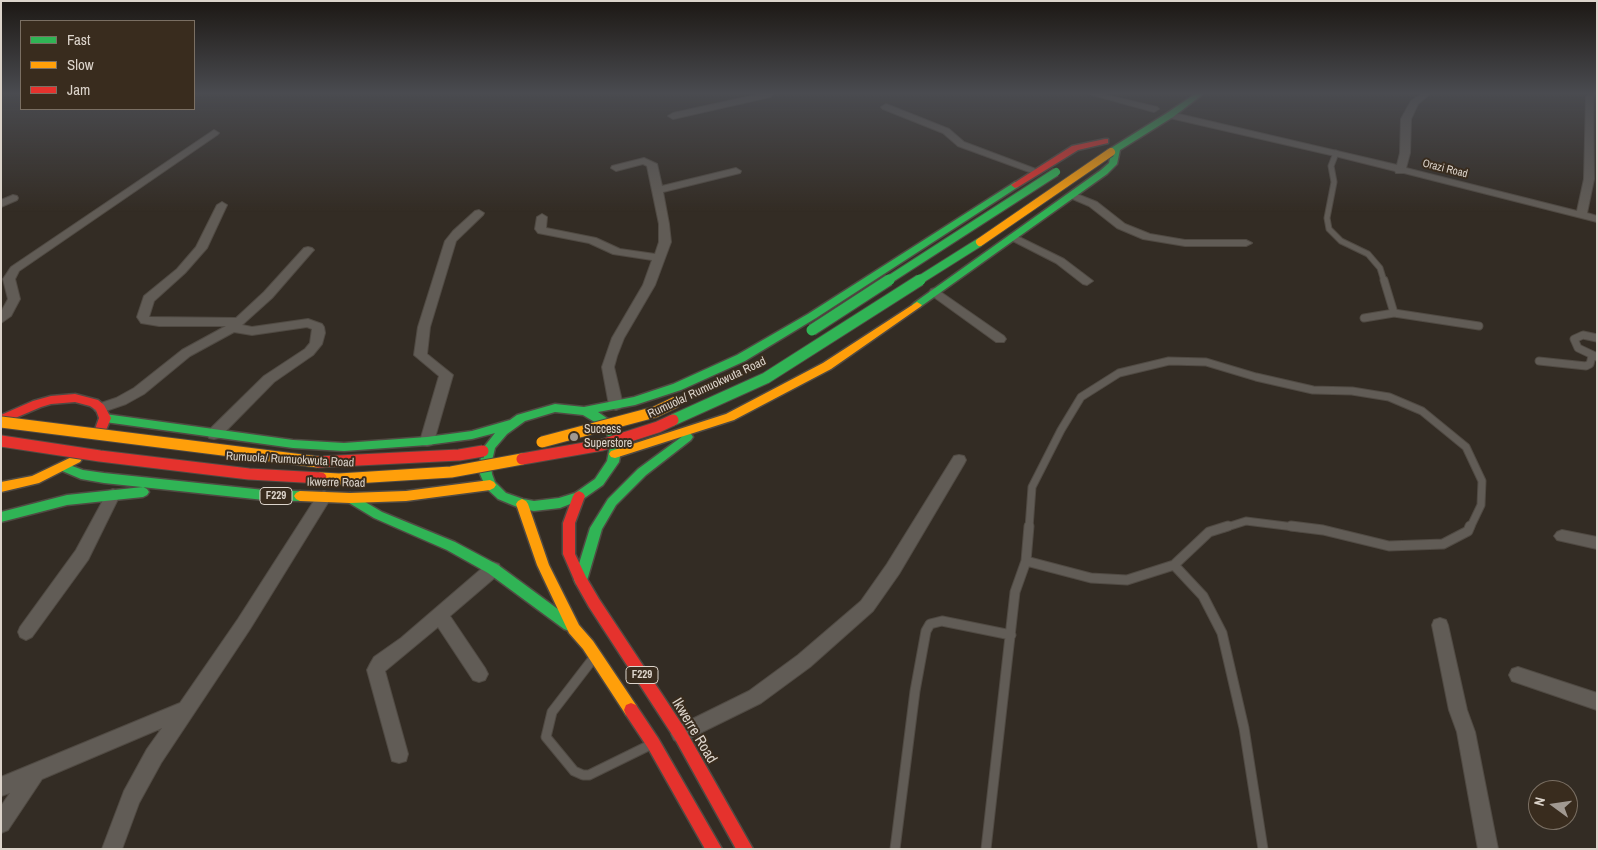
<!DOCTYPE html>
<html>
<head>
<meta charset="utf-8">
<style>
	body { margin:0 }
	#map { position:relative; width:1598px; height:850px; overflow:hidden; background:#332c24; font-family:"Archivo Narrow",sans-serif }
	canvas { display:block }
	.frame { position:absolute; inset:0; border:2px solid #dcd4cb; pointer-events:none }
	.legend { position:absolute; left:20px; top:20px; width:175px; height:90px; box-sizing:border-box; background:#392c1e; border:1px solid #7a6f63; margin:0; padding:6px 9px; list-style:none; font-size:15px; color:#dcd4cb }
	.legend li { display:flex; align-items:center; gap:10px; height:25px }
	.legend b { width:25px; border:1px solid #7a6f63 }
	.north { position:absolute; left:1528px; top:780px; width:50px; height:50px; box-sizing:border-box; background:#392c1e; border:1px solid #7a6f63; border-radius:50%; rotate:284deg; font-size:14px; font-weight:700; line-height:20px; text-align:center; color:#dcd4cb }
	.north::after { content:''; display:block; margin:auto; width:18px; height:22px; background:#a19991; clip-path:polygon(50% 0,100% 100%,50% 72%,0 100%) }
</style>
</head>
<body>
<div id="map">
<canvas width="1598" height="850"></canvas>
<div class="frame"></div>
<ul class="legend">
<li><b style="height:6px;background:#30b455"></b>Fast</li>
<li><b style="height:6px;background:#ff9f0a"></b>Slow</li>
<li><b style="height:6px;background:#e5322d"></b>Jam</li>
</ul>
<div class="north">N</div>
</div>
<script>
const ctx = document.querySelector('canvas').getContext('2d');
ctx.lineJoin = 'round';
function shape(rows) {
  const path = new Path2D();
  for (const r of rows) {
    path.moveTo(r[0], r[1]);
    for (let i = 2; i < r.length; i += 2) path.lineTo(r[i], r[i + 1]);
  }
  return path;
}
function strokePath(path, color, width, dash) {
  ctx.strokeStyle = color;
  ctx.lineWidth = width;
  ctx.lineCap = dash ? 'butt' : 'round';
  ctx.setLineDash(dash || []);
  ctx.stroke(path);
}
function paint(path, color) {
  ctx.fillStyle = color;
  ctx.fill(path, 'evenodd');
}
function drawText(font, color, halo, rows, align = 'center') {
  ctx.font = font + ' "Archivo Narrow",sans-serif';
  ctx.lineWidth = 4;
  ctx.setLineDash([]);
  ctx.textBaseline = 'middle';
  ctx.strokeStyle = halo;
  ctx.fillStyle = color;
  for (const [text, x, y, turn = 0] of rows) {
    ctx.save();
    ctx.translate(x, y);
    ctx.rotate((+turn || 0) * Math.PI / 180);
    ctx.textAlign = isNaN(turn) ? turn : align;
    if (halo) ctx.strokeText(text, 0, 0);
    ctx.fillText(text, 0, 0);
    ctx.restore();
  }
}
const laneFar2 = shape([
	[1336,153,1331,166,1334,182,1327,218,1329,229,1341,241,1368,254,1380,268,1384,281]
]);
const laneFar1 = shape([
	[1384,280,1394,313],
	[1364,318,1394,313,1479,326],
	[1597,338,1583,335,1574,339,1578,348,1597,357],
	[1539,361,1586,366,1590,364,1592,356],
	[1029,528,1032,487,1061,430,1081,397,1119,373,1169,361,1206,362,1256,377,1313,390,1352,391,1389,397,1422,411,1466,447,1482,481,1481,505,1470,528],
	[1224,528,1246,521,1302,528]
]);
const lane = shape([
	[1291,526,1323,530,1389,546,1443,544,1468,531,1470,526],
	[1026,561,1091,578,1127,580,1174,565,1209,532,1228,526],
	[1026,561,1029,526],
	[1174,565,1203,596,1222,633,1244,728,1263,849],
	[592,660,552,712,546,737,574,771,583,775,589,775,648,746],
	[895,849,915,691,926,631,930,624,942,621,1011,635],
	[986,849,1015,592,1026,561]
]);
const street = shape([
	[760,94,774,94,770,97,673,119,668,116,673,113,760,94],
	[1089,94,1102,94,1157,107,1159,109,1154,112,1089,94],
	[1421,94,1430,94,1418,104,1411,119,1410,153,1406,168,1577,211,1584,179,1586,97,1587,95,1593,95,1594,179,1587,213,1597,216,1597,222,1404,173,1396,173,1395,171,1335,156,1170,118,1165,115,1170,112,1397,165,1400,153,1401,119,1411,101,1421,94],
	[886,104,949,129,964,142,1041,171,1040,173,1032,173,958,146,943,133,883,109,881,107,886,104],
	[214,130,219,133,217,135,19,271,15,279,20,299,11,316,1,323,1,312,8,299,3,279,11,267,214,130],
	[644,158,657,164,662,186,736,168,741,171,740,173,663,192,669,224,671,242,655,285,624,338,617,356,614,367,623,405,621,408,616,410,611,408,609,405,602,367,612,338,643,285,652,260,613,254,589,243,538,233,535,229,537,217,542,214,547,217,546,228,596,238,620,249,655,254,659,242,659,224,647,166,643,164,616,171,611,168,612,166,644,158],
	[1072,192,1097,202,1125,224,1150,234,1185,240,1246,240,1252,243,1246,246,1185,246,1143,239,1117,228,1089,206,1068,197,1067,195,1072,192],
	[13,195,17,196,18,198,17,200,1,207,1,200,13,195],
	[222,202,227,205,207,248,185,273,154,301,149,317,236,318,264,292,304,248,308,247,312,248,314,250,312,252,272,298,242,325,252,327,308,319,322,324,324,327,325,333,322,344,313,355,274,382,219,438,214,439,209,438,207,434,209,430,264,376,305,349,310,343,312,329,307,327,252,335,234,332,190,356,144,394,126,404,100,413,95,411,93,408,95,405,116,398,134,388,182,350,226,326,159,326,141,323,137,317,144,296,177,269,196,247,217,205,222,202],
	[479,210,484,213,483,215,456,241,430,327,427,354,453,375,434,441,432,445,427,446,422,445,420,441,439,376,414,355,418,327,445,241,453,231,475,211,479,210],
	[1013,234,1064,259,1093,281,1087,285,1083,284,1056,263,1009,239,1008,237,1009,235,1013,234],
	[935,288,1004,336,1006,339,1004,342,996,342,931,295,929,292,931,289,935,288],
	[959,455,964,456,966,460,964,464,899,574,873,611,810,667,761,703,686,740,680,743,674,740,671,734,674,728,749,691,798,655,861,601,887,564,954,456,959,455],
	[113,489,118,491,120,495,88,560,32,637,26,640,20,637,18,632,20,627,76,550,108,491,113,489],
	[324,491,329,493,331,497,329,501,250,629,161,763,139,803,122,849,102,849,124,791,147,749,162,728,42,779,8,830,1,833,1,806,10,793,1,796,1,777,180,703,238,619,319,493,324,491],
	[1562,530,1597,537,1597,549,1557,540,1554,536,1557,532,1562,530],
	[493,562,499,564,501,569,499,574,450,616,485,668,488,674,485,680,479,682,473,680,438,627,385,671,408,754,406,761,399,763,392,761,367,670,370,664,374,657,401,638,487,564,493,562],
	[1440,618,1446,620,1448,625,1467,710,1475,732,1498,849,1478,849,1457,732,1449,710,1432,625,1434,620,1440,618],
	[1518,667,1597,693,1597,710,1512,681,1509,675,1512,669,1518,667]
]);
const fast = shape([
	[1195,94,1203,94,1173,117,1120,150,1117,164,1107,174,920,307,914,307,912,305,914,303,1101,170,1109,163,1111,154,1108,154,1108,150,1167,113,1195,94],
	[1015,182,1018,183,1018,187,816,318,745,361,681,390,635,405,598,412,611,421,621,438,622,446,619,462,603,485,583,499,560,508,534,511,522,509,498,499,486,488,480,474,479,465,484,447,495,433,472,439,427,445,344,451,293,448,105,422,99,418,105,414,293,440,344,443,427,437,472,431,510,420,517,415,555,404,584,407,634,397,673,384,737,355,808,314,1015,182],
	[555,412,583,415,603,427,609,438,610,446,607,461,595,479,575,493,559,498,534,501,523,499,506,493,495,482,492,474,491,465,495,448,507,434,525,421,555,412],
	[687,433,691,434,693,437,691,440,646,475,616,505,602,529,586,584,581,586,576,584,574,580,590,528,608,499,638,469,687,433],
	[64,463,83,470,104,473,264,490,300,491,304,493,306,496,304,499,300,501,264,500,104,483,81,479,60,470,58,467,60,464,64,463],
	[143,487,147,489,149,492,147,495,143,497,67,505,1,522,1,512,67,495,143,487],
	[350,493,382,512,455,542,498,565,574,621,576,625,574,629,569,631,564,629,488,573,447,550,374,518,346,501,344,498,346,495,350,493]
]);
const slow = shape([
	[917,302,922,305,920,307,831,369,734,420,615,458,611,457,609,454,611,451,726,414,823,363,917,302],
	[76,455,80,456,82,459,80,462,39,483,1,492,1,482,32,476,76,455],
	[490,480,494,482,496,485,494,488,490,490,406,501,350,503,300,501,296,499,294,496,296,493,300,491,350,493,406,491,490,480],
	[522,499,526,501,528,504,549,565,579,625,593,641,636,705,638,710,636,715,631,717,626,715,583,649,569,633,537,565,516,504,518,501,522,499]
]);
const jam = shape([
	[1105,139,1108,139,1108,143,1078,150,1018,187,1015,188,1011,185,1072,146,1105,139],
	[75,394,98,400,104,405,111,418,104,435,100,436,94,432,99,418,96,410,90,406,75,402,51,404,41,407,1,424,1,415,33,401,51,396,75,394],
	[579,491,583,493,585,496,575,523,575,554,586,577,599,599,685,729,753,849,736,849,675,739,589,607,576,584,563,554,563,523,573,496,575,493,579,491],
	[631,703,636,705,658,738,722,849,705,849,648,748,626,715,624,710,626,705,631,703]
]);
strokePath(laneFar2, '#504a43', 7);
strokePath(laneFar1, '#504a43', 9);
strokePath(lane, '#504a43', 11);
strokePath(street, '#504a43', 2);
strokePath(fast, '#504a43', 3);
strokePath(slow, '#504a43', 3);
strokePath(jam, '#504a43', 3);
strokePath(laneFar2, '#615c56', 5);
strokePath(laneFar1, '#615c56', 7);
strokePath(lane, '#615c56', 9);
paint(street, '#615c56');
paint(fast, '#30b455');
paint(slow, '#ff9f0a');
paint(jam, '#e5322d');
const fastBridgeFar1 = shape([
	[887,281,1056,172],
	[918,281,980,242]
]);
const fastBridge = shape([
	[812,330,889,280],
	[673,420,766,378,920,280]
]);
const slowBridgeFar1 = shape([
	[980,242,1111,152]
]);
const slowBridge = shape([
	[1,422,318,462],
	[542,442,655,412,676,402],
	[321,478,339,479,451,472,522,459]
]);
const jamBridge = shape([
	[1,441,100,456,249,474,321,478],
	[522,459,602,445,658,427,673,420],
	[318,462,459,455,483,451]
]);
strokePath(fastBridgeFar1, '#504a43', 10, []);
strokePath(fastBridge, '#504a43', 13, []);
strokePath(slowBridgeFar1, '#504a43', 10, []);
strokePath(slowBridge, '#504a43', 13, []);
strokePath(jamBridge, '#504a43', 13, []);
strokePath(fastBridgeFar1, '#30b455', 8);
strokePath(fastBridge, '#30b455', 11);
strokePath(slowBridgeFar1, '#ff9f0a', 8);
strokePath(slowBridge, '#ff9f0a', 11);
strokePath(jamBridge, '#e5322d', 11);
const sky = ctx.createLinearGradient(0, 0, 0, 212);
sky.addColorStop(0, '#1c1814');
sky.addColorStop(0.44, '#4a4b50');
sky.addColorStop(1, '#4a4b5000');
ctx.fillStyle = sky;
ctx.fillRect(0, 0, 1598, 212);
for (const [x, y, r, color] of [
	[574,437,5,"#a19991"]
]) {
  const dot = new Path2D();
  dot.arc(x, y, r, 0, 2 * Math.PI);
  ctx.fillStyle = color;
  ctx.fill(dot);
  strokePath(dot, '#392c1e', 2);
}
drawText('11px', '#dcd4cb', '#392c1e', [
	["Orazi Road",1445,169,14]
]);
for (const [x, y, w] of [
	[276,496,32],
	[642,675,32]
]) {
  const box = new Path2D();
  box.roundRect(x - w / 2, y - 8.5, w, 17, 4);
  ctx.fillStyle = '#392c1e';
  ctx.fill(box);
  strokePath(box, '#dcd4cb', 1);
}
drawText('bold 11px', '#dcd4cb', null, [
	["F229",276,496],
	["F229",642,675]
]);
drawText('12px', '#dcd4cb', '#392c1e', [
	["Rumuola/ Rumuokwuta Road",707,388,-25],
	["Rumuola/ Rumuokwuta Road",290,460,3],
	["Ikwerre Road",336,483,1]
]);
drawText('12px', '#dcd4cb', '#392c1e', [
	["Success",584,430],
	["Superstore",584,444]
], 'left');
drawText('15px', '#dcd4cb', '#392c1e', [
	["Ikwerre Road",694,731,59]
]);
</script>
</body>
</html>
